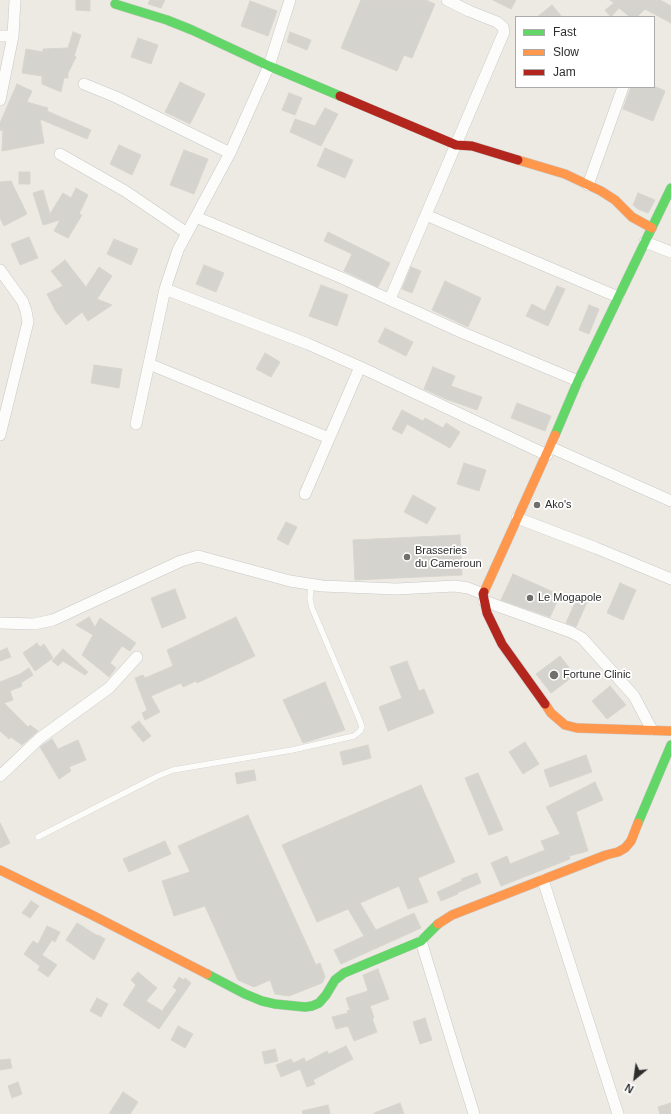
<!DOCTYPE html>
<html>
<head>
<meta charset="utf-8">
<style>
	body { margin:0 }
	#map { position:relative; width:671px; height:1114px; overflow:hidden; background:#eceae2; font-family:Helvetica,sans-serif }
	canvas { display:block }
	.legend { position:absolute; left:515px; top:16px; width:140px; height:72px; box-sizing:border-box; background:#fff; border:1px solid #ababab; margin:0; padding:5px 7px; list-style:none; font-size:12px; color:#2d2d2d }
	.legend li { display:flex; align-items:center; gap:8px; height:20px }
	.legend b { width:20px; border:1px solid #ababab }
	.north { position:absolute; left:615px; top:1058px; width:40px; height:40px; -webkit-text-stroke:3px #fff; paint-order:stroke; rotate:209deg; font-size:11px; font-weight:700; line-height:16px; text-align:center; color:#2d2d2d }
	.north::after { content:''; display:block; margin:auto; width:14px; height:18px; background:#2d2d2d; clip-path:polygon(50% 0,100% 100%,50% 72%,0 100%) }
</style>
</head>
<body>
<div id="map">
<canvas width="671" height="1114"></canvas>
<ul class="legend">
<li><b style="height:5px;background:#63d668"></b>Fast</li>
<li><b style="height:5px;background:#ff974d"></b>Slow</li>
<li><b style="height:5px;background:#b3261e"></b>Jam</li>
</ul>
<div class="north">N</div>
</div>
<script>
const ctx = document.querySelector('canvas').getContext('2d');
ctx.lineJoin = 'round';
function paint(path, color) {
  ctx.fillStyle = color;
  ctx.fill(path, 'evenodd');
}
function shape(rows) {
  const path = new Path2D();
  for (const r of rows) {
    path.moveTo(r[0], r[1]);
    for (let i = 2; i < r.length; i += 2) path.lineTo(r[i], r[i + 1]);
  }
  return path;
}
function strokePath(path, color, width, dash) {
  ctx.strokeStyle = color;
  ctx.lineWidth = width;
  ctx.lineCap = dash ? 'butt' : 'round';
  ctx.setLineDash(dash || []);
  ctx.stroke(path);
}
function drawText(font, color, halo, rows, align = 'center') {
  ctx.font = font + ' Helvetica,sans-serif';
  ctx.lineWidth = 3.5;
  ctx.setLineDash([]);
  ctx.textBaseline = 'middle';
  ctx.strokeStyle = halo;
  ctx.fillStyle = color;
  for (const [text, x, y, turn = 0] of rows) {
    ctx.save();
    ctx.translate(x, y);
    ctx.rotate((+turn || 0) * Math.PI / 180);
    ctx.textAlign = isNaN(turn) ? turn : align;
    if (halo) ctx.strokeText(text, 0, 0);
    ctx.fillText(text, 0, 0);
    ctx.restore();
  }
}
const building = shape([
	[76,0,90,0,90,11,76,10,76,0],
	[150,0,165,0,161,8,148,4,150,0],
	[361,0,426,0,435,4,412,58,404,55,397,71,341,48,361,0],
	[493,0,516,0,511,9,493,0],
	[610,0,660,0,671,6,671,23,645,9,637,17,630,17,619,8,611,17,605,10,614,3,610,0],
	[250,1,277,11,268,36,241,26,250,1],
	[552,5,562,17,537,17,552,5],
	[73,32,81,35,74,56,76,57,68,73,68,78,64,78,61,92,42,84,42,76,22,73,26,49,43,52,43,49,68,48,73,32],
	[290,32,311,40,307,50,287,42,290,32],
	[138,38,158,45,151,64,131,57,138,38],
	[180,82,205,94,190,124,165,112,180,82],
	[17,84,32,91,27,102,48,108,47,111,91,130,87,139,40,119,44,143,2,151,3,131,0,130,0,123,17,84],
	[631,87,656,87,665,91,653,121,623,109,631,87],
	[289,93,302,98,295,115,282,110,289,93],
	[325,108,338,114,321,146,290,132,295,119,315,126,325,108],
	[119,145,141,155,132,175,110,164,119,145],
	[325,148,353,160,345,178,317,166,325,148],
	[184,150,208,159,194,194,170,185,184,150],
	[19,172,30,172,30,184,19,184,19,172],
	[11,181,27,214,4,226,0,218,0,182,11,181],
	[76,188,88,195,79,214,82,215,68,238,54,231,60,220,43,225,33,193,43,190,50,214,63,193,71,198,76,188],
	[638,193,655,200,648,213,638,209,633,205,638,193],
	[328,232,390,263,378,287,344,271,352,254,324,241,328,232],
	[29,237,38,258,20,265,11,244,29,237],
	[114,239,138,249,131,265,107,254,114,239],
	[65,260,86,287,99,267,112,276,97,299,112,305,88,321,82,312,66,325,55,310,47,294,63,286,51,271,65,260],
	[204,265,224,273,216,292,196,284,204,265],
	[411,267,421,271,412,293,402,289,411,267],
	[445,281,481,298,468,327,432,310,445,281],
	[321,285,348,295,337,326,309,316,321,285],
	[557,286,565,289,548,326,526,316,532,304,545,311,557,286],
	[589,305,599,309,589,334,579,330,589,305],
	[385,328,413,342,406,356,378,342,385,328],
	[265,353,280,362,271,377,256,369,265,353],
	[94,365,122,369,119,388,91,383,94,365],
	[433,367,455,376,451,386,482,397,477,410,446,399,424,389,433,367],
	[517,403,551,416,545,431,511,418,517,403],
	[402,410,423,421,425,418,443,428,446,423,460,432,450,448,407,424,402,434,392,429,402,410],
	[464,463,486,470,479,491,457,484,464,463],
	[413,495,436,508,427,524,404,512,413,495],
	[286,522,297,527,288,545,277,539,286,522],
	[460,535,462,575,355,580,353,540,460,535],
	[513,574,560,595,550,617,501,600,513,574],
	[620,583,636,590,623,620,607,613,620,583],
	[175,589,186,618,162,628,151,598,175,589],
	[577,598,587,602,576,627,566,623,577,598],
	[89,617,95,627,100,618,136,643,130,651,122,646,110,663,116,668,109,677,82,655,93,635,76,625,89,617],
	[236,617,255,656,197,683,196,681,183,687,181,683,151,696,160,712,145,720,142,713,147,710,135,678,143,675,145,678,173,666,167,650,236,617],
	[37,643,40,647,44,644,53,658,35,671,23,653,37,643],
	[7,648,11,657,0,661,0,651,7,648],
	[63,649,88,672,85,675,63,661,58,666,52,661,63,649],
	[560,656,575,675,551,693,536,674,560,656],
	[407,661,419,691,424,689,434,713,388,731,379,707,402,698,390,667,407,661],
	[29,668,33,675,21,683,22,686,10,691,13,700,4,703,28,727,30,725,38,731,22,745,11,737,9,739,0,731,0,682,20,674,29,668],
	[325,682,345,730,303,743,283,700,325,682],
	[610,686,626,705,607,719,592,701,610,686],
	[139,721,151,736,143,742,131,727,139,721],
	[52,739,58,749,78,740,86,760,69,767,71,771,59,779,40,747,52,739],
	[525,742,539,764,523,774,509,752,525,742],
	[368,745,371,758,343,765,340,752,368,745],
	[586,755,592,772,550,787,544,770,586,755],
	[254,770,256,780,237,784,235,773,254,770],
	[478,773,503,830,489,835,465,778,478,773],
	[595,782,603,800,576,812,588,851,569,856,570,859,501,886,491,863,507,856,510,864,545,850,541,841,560,834,546,807,595,782],
	[421,785,455,862,418,878,428,902,408,909,399,886,360,903,376,930,414,913,421,928,341,964,334,950,364,936,348,909,317,922,282,845,421,785],
	[248,815,316,965,320,963,325,977,322,983,289,996,275,994,270,980,254,987,238,980,205,906,174,916,162,881,190,872,178,846,248,815],
	[0,823,10,843,0,848,0,823],
	[165,841,171,854,129,872,123,859,165,841],
	[477,873,481,883,457,893,458,894,441,901,437,892,462,881,461,879,477,873],
	[31,901,39,906,30,918,22,913,31,901],
	[77,923,98,936,98,935,105,939,94,960,66,940,77,923],
	[47,926,60,932,55,942,52,940,42,955,57,965,48,977,38,970,40,966,24,954,33,941,38,944,47,926],
	[378,969,389,999,370,1006,374,1018,372,1018,377,1032,354,1041,348,1026,336,1029,332,1017,348,1013,347,1011,350,1010,346,998,368,991,363,975,378,969],
	[138,972,157,988,146,1001,162,1011,177,990,173,987,179,977,184,980,185,978,191,983,159,1029,123,1005,136,985,131,980,138,972],
	[97,998,108,1004,101,1017,90,1011,97,998],
	[425,1018,432,1040,420,1044,413,1022,425,1018],
	[178,1026,193,1034,185,1048,171,1040,178,1026],
	[346,1046,353,1059,313,1080,315,1084,307,1087,300,1069,281,1077,276,1065,291,1059,293,1063,304,1058,306,1062,327,1051,329,1054,346,1046],
	[275,1049,278,1061,265,1064,262,1052,275,1049],
	[10,1059,12,1068,0,1070,0,1060,10,1059],
	[18,1082,22,1094,12,1098,8,1086,18,1082],
	[123,1092,138,1102,130,1114,109,1114,123,1092],
	[400,1103,404,1114,374,1114,374,1113,400,1103],
	[671,1103,671,1114,660,1114,658,1107,671,1103],
	[328,1105,330,1114,303,1114,302,1111,328,1105]
]);
paint(building, '#d5d3cd');
strokePath(building, '#d7d5ce', 1);
const lane = shape([
	[38,837,158,776,173,770,292,750,354,736,360,731,362,727,360,721,312,608,310,599,311,584]
]);
const street = shape([
	[0,36,13,36],
	[84,84,116,97,230,153],
	[0,100,13,36,15,0],
	[60,154,125,191,187,233],
	[588,185,623,87],
	[426,215,618,297],
	[196,217,342,278,461,332,578,381],
	[645,242,671,252],
	[0,270,23,302,26,311,28,322,0,435],
	[165,289,308,344,360,367,547,455],
	[390,299,504,32,503,27,497,22,469,11,447,0],
	[149,364,329,438],
	[136,424,165,289,178,250,230,153,269,66,290,0],
	[550,447,671,501],
	[305,494,360,367],
	[517,518,596,548,671,579],
	[484,601,571,632,582,638,634,696,652,730],
	[0,623,34,624,53,620,181,561,198,556,290,581,322,586,396,589,455,586,468,588,483,594],
	[0,776,40,738,109,688,137,657],
	[543,880,618,1114],
	[421,941,474,1114]
]);
const fast = shape([
	[115,4,167,20,192,30,269,66,340,96],
	[555,435,578,381,671,188],
	[638,823,671,745],
	[207,974,245,994,262,1001,275,1004,305,1007,312,1006,319,1003,326,995,335,980,344,973,421,941,438,924]
]);
const slow = shape([
	[518,160,565,174,601,191,615,200,632,217,652,228],
	[484,592,555,435],
	[545,704,551,713,565,725,577,728,671,731],
	[0,870,92,915,207,974],
	[438,924,452,915,606,855,618,852,625,848,631,841,638,823]
]);
const jam = shape([
	[340,96,456,145,472,146,518,160],
	[484,592,483,594,487,613,502,644,545,704]
]);
strokePath(lane, '#c9c8c7', 6);
strokePath(street, '#c9c8c7', 12);
strokePath(fast, '#c9c8c7', 10);
strokePath(slow, '#c9c8c7', 10);
strokePath(jam, '#c9c8c7', 10);
strokePath(lane, '#fcfcfb', 5.5);
strokePath(street, '#fcfcfb', 11);
strokePath(fast, '#63d668', 9);
strokePath(slow, '#ff974d', 9);
strokePath(jam, '#b3261e', 9);
for (const [x, y, r, color] of [
	[537,505,4,"#706f6c"],
	[407,557,4,"#706f6c"],
	[530,598,4,"#706f6c"],
	[554,675,5,"#706f6c"]
]) {
  const dot = new Path2D();
  dot.arc(x, y, r, 0, 2 * Math.PI);
  ctx.fillStyle = color;
  ctx.fill(dot);
  strokePath(dot, '#fff', 1.5);
}
drawText('11px', '#2d2d2d', '#fff', [
	["Ako's",545,505],
	["Brasseries",415,551],
	["du Cameroun",415,564],
	["Le Mogapole",538,598],
	["Fortune Clinic",563,675]
], 'left');
</script>
</body>
</html>
